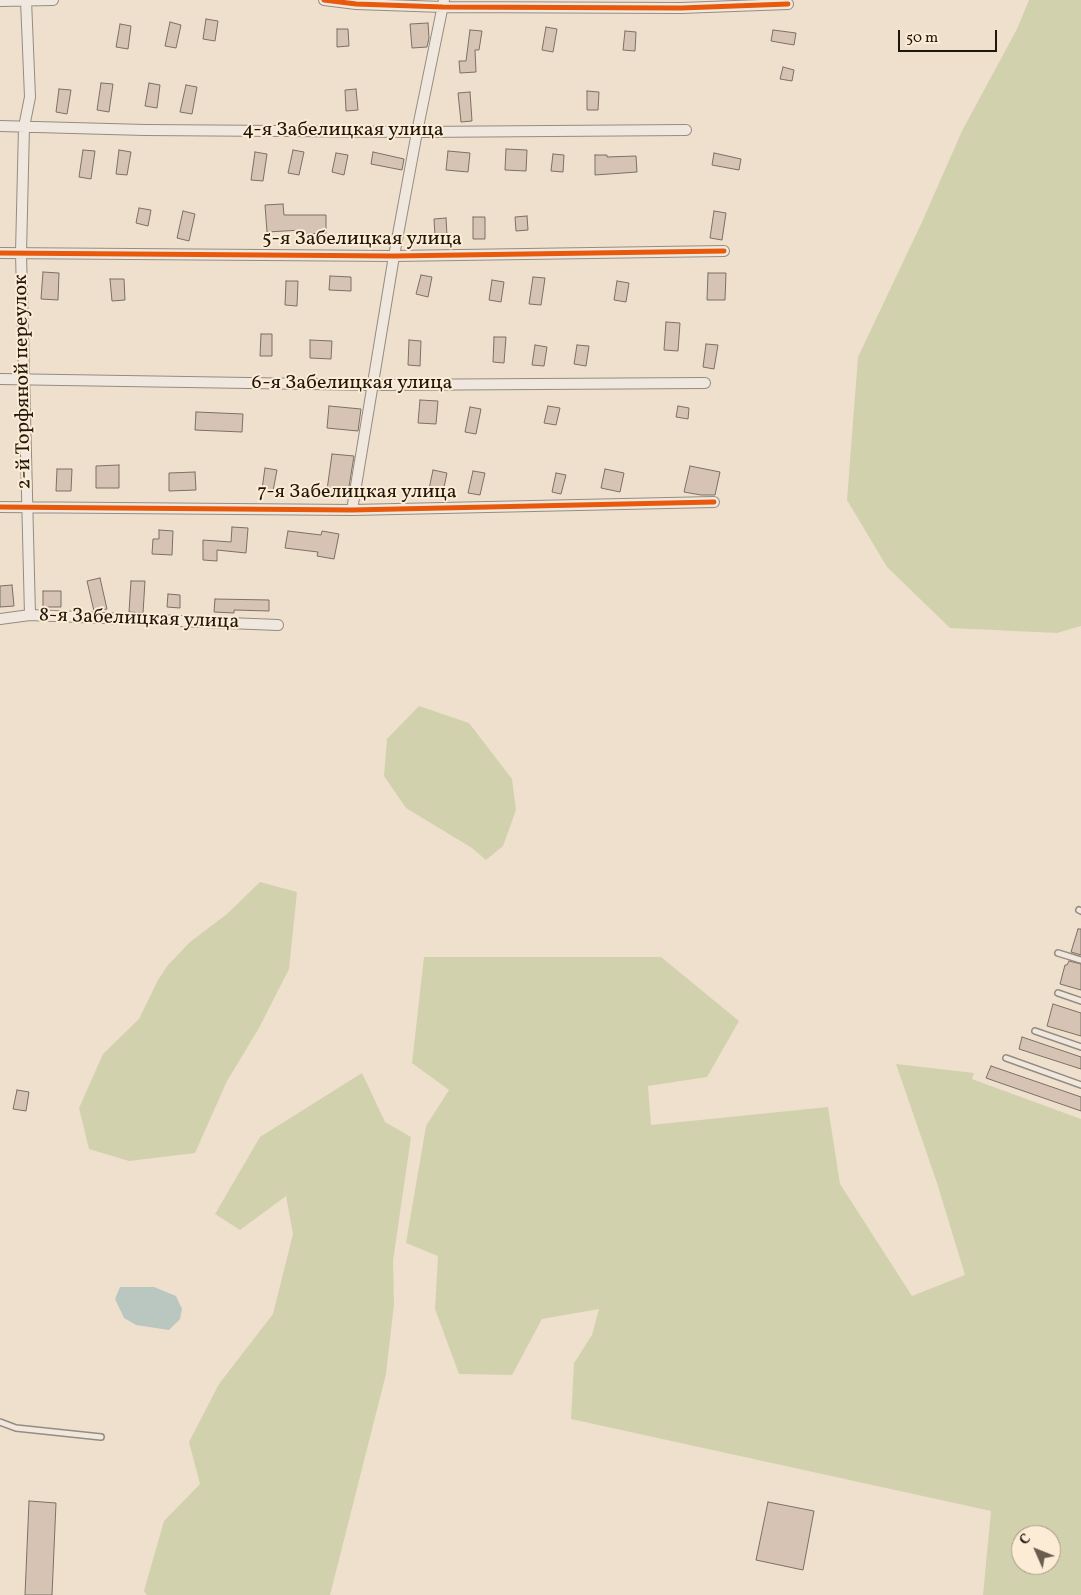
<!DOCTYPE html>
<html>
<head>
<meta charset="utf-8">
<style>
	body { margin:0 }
	#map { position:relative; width:1081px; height:1595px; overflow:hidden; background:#eee0cc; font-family:Vollkorn,serif }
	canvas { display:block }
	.north { position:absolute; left:1011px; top:1525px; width:50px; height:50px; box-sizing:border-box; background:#fdecd5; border:1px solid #a59785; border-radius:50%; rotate:314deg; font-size:14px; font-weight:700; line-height:20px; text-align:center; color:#20170c }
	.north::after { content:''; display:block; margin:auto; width:18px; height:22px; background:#685d4f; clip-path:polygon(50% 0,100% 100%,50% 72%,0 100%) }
	.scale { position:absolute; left:898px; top:30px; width:99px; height:22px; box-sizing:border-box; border:2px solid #20170c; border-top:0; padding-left:6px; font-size:15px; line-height:18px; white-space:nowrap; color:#20170c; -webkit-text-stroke:4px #fdecd5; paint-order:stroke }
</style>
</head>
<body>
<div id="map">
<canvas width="1081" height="1595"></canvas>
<div class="north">С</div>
<div class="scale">50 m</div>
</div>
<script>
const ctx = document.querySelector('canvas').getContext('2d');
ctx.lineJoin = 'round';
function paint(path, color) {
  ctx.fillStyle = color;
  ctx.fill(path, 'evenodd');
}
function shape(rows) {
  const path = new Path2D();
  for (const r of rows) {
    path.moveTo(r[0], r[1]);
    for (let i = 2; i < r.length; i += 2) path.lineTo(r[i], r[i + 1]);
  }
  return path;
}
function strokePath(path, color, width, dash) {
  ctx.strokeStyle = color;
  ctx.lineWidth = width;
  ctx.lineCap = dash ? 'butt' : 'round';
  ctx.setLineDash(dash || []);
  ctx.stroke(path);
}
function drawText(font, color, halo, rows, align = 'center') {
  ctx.font = font + ' Vollkorn,serif';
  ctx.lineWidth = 4;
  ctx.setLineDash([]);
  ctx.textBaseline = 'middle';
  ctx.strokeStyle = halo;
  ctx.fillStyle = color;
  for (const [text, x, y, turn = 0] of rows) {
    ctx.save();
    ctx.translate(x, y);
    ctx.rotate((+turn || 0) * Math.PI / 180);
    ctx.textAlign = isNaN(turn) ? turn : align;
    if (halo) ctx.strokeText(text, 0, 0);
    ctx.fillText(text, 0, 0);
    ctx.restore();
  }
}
paint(shape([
	[1029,0,1081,0,1081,626,1057,633,950,628,887,567,847,500,858,357,922,222,962,131,1017,29],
	[419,706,469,723,512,779,516,810,503,846,486,860,472,848,406,808,384,776,387,739],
	[260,882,297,892,289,969,259,1028,227,1081,195,1153,129,1161,89,1149,79,1108,103,1054,139,1019,158,980,168,965,190,942,227,914],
	[424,957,661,957,739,1021,707,1077,648,1086,651,1125,828,1107,840,1184,912,1296,965,1275,937,1183,896,1064,974,1073,972,1079,1081,1119,1081,1595,983,1595,991,1511,571,1419,574,1363,592,1335,599,1309,542,1319,512,1375,459,1374,435,1309,438,1256,406,1243,426,1126,449,1090,412,1063],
	[1021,1535,1051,1535,1051,1565,1021,1565],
	[362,1073,385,1122,411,1137,393,1261,394,1304,386,1374,330,1595,147,1595,144,1591,164,1521,200,1484,189,1442,219,1384,273,1314,293,1234,286,1196,240,1230,215,1214,260,1137]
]), '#d2d1ae');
paint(shape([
	[120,1287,154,1287,176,1296,182,1309,180,1319,169,1330,136,1325,124,1318,115,1299]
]), '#bac7c0');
const building = shape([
	[206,19,218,21,215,41,203,39,206,19],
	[170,22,181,25,176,48,165,46,170,22],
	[428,23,429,38,427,47,412,48,410,24,428,23],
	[120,24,131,26,128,49,116,47,120,24],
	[546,27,557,29,553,52,542,50,546,27],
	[337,29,348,29,349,46,337,47,337,29],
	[470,30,482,31,479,50,475,50,476,72,460,73,459,61,466,61,470,30],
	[773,30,796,33,794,45,771,41,773,30],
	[625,31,636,32,635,51,623,50,625,31],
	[783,67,794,70,792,81,780,79,783,67],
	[101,83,113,84,109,112,97,110,101,83],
	[149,83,160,85,157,108,145,106,149,83],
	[186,85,197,87,192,114,180,112,186,85],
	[59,89,71,90,67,114,56,112,59,89],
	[356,89,358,110,346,111,345,90,356,89],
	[587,91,599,92,598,110,587,110,587,91],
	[470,92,472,121,461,122,458,93,470,92],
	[506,149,527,150,526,171,505,170,506,149],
	[83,150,95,151,91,179,79,177,83,150],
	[119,150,131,152,127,175,116,174,119,150],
	[293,150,304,152,299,175,288,173,293,150],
	[448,151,470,153,468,172,446,170,448,151],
	[255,152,267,154,263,181,251,180,255,152],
	[373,152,404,159,402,170,371,164,373,152],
	[336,153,348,155,344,175,332,172,336,153],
	[714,153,741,159,739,170,712,165,714,153],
	[553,154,564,155,563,172,551,171,553,154],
	[595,155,607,155,607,157,636,156,637,172,595,175,595,155],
	[283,204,284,215,326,215,326,233,302,234,302,230,267,232,265,205,283,204],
	[139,208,151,210,148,226,136,223,139,208],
	[183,211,195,214,189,241,177,238,183,211],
	[714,211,726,213,722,240,710,238,714,211],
	[527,216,528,230,516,231,515,217,527,216],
	[473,217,485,217,485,239,473,239,473,217],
	[446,218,447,235,435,236,434,219,446,218],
	[43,272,59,273,58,300,41,299,43,272],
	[708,273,726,273,725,300,707,300,708,273],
	[421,275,432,277,428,297,416,294,421,275],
	[330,276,351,277,351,291,329,290,330,276],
	[533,277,545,278,541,305,529,304,533,277],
	[110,279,124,279,125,300,112,301,110,279],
	[492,280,504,282,501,302,489,300,492,280],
	[286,281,298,281,297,306,285,305,286,281],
	[617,281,629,283,626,302,614,300,617,281],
	[666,322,680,323,678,351,664,350,666,322],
	[261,334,272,334,272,356,260,356,261,334],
	[494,337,506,337,504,363,493,362,494,337],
	[310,340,332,341,331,359,310,358,310,340],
	[409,340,421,341,420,366,408,365,409,340],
	[706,344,718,345,714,369,703,367,706,344],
	[535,345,547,347,544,366,532,365,535,345],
	[577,345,589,346,586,366,574,364,577,345],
	[420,400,438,401,436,424,418,423,420,400],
	[329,406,361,409,358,431,327,428,329,406],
	[548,406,560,408,556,425,544,423,548,406],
	[678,406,689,408,688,419,676,417,678,406],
	[470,407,481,409,476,434,465,432,470,407],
	[196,412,243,414,242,432,195,430,196,412],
	[332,454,354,456,348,493,327,490,332,454],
	[119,465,119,488,96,488,96,466,119,465],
	[690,466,720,472,715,495,701,495,684,492,690,466],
	[265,468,277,470,273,491,262,489,265,468],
	[57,469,72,469,71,491,56,491,57,469],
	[605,469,624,473,620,492,601,488,605,469],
	[433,470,447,473,443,492,429,489,433,470],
	[473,471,485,473,480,495,468,493,473,471],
	[195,472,196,490,169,491,169,473,195,472],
	[556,473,566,475,561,494,552,492,556,473],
	[232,527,248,528,246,553,217,550,217,561,203,560,203,540,231,542,232,527],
	[159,530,173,531,172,555,152,554,153,539,159,539,159,530],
	[288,531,321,535,322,531,339,534,334,559,317,556,318,552,285,548,288,531],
	[100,578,107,609,94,611,87,581,100,578],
	[131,581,145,581,143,613,129,612,131,581],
	[12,585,14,606,0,607,0,586,12,585],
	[43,591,61,591,61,607,43,607,43,591],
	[168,594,180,595,180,608,167,607,168,594],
	[215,599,269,600,269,611,234,610,234,613,214,612,215,599],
	[1078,929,1081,929,1081,955,1071,952,1078,929],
	[1069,961,1081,964,1081,990,1060,984,1065,965,1067,965,1069,961],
	[1053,1004,1081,1013,1081,1036,1047,1026,1053,1004],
	[1022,1037,1081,1057,1081,1069,1019,1049,1022,1037],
	[991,1066,1081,1097,1081,1111,986,1078,991,1066],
	[17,1090,29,1092,26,1111,13,1109,17,1090],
	[29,1501,56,1503,52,1595,25,1595,29,1501],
	[768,1502,814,1511,803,1570,756,1560,768,1502]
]);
paint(building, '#d7c3b3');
strokePath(building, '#797166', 1);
const service = shape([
	[1079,910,1081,911],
	[1058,953,1081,960],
	[1058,993,1081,1001],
	[1035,1031,1081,1047],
	[1006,1058,1081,1085],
	[0,1422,16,1428,101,1437]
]);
const minor = shape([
	[26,0,30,97,24,127,21,253,30,615],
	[324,0,356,4,443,7,681,8,788,4],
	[0,1,53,0],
	[0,126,145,130,417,132,686,130],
	[0,253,394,256,724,251],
	[0,379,373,385,705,383],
	[0,507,352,510,714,502],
	[352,510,394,256,417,132,444,0],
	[0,619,30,615,278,625]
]);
strokePath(service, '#958c80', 8);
strokePath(minor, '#958c80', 12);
strokePath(service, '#f0e8df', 5);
strokePath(minor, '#f0e8df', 10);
strokePath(shape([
	[324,0,356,4,443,7,681,8,788,4],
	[0,253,394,256,724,251],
	[0,507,352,510,714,502]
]), '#e8590c', 5);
drawText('20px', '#20170c', '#fdecd5', [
	["4-я Забелицкая улица",343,131],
	["5-я Забелицкая улица",362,240],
	["2-й Торфяной переулок",24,382,-91],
	["6-я Забелицкая улица",352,384],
	["7-я Забелицкая улица",357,493],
	["8-я Забелицкая улица",139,620,2]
]);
</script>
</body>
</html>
